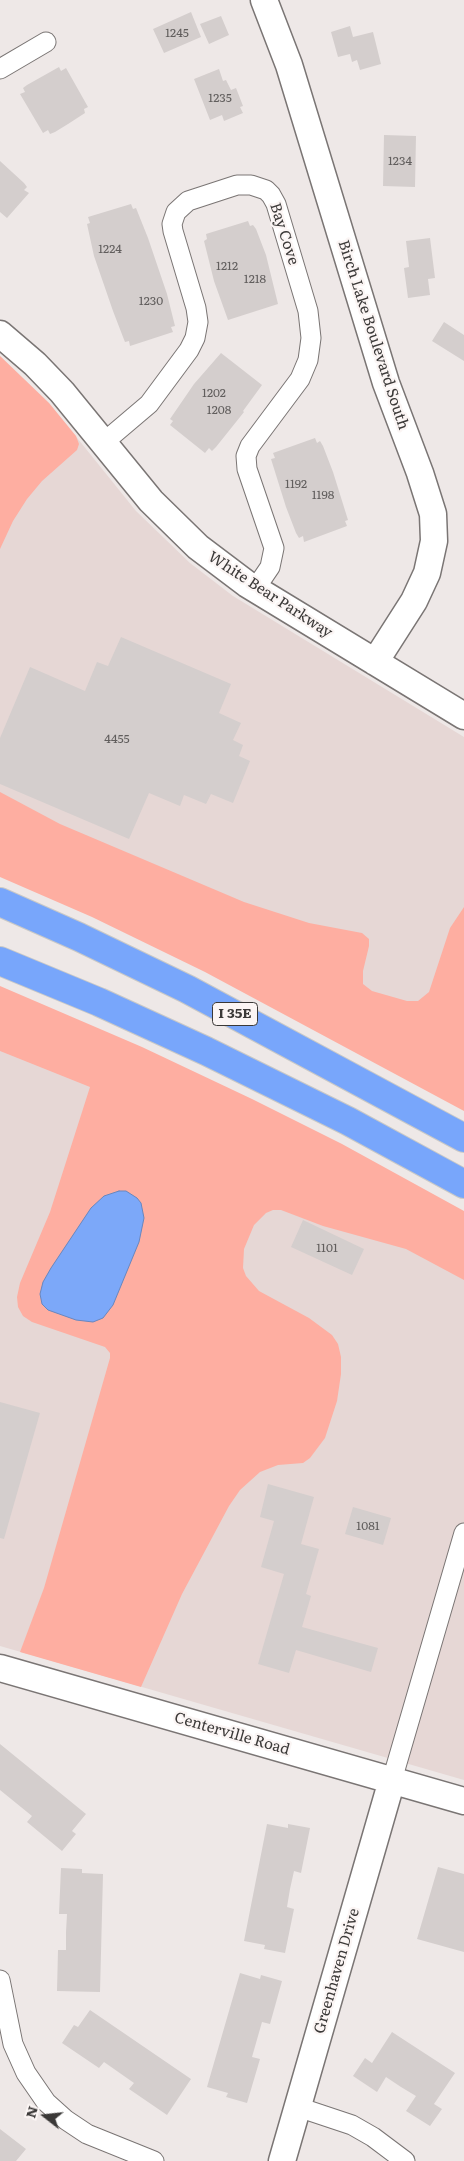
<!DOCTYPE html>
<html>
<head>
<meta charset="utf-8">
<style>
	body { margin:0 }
	#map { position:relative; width:464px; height:2161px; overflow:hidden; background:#eee8e7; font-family:Literata,serif }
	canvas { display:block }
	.north { position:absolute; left:20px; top:2091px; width:50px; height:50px; -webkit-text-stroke:4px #fbf5f4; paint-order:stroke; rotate:286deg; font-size:14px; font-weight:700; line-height:20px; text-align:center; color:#3b3938 }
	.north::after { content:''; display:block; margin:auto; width:18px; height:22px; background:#3b3938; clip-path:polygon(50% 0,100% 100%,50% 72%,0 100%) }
</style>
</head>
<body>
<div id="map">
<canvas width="464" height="2161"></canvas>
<div class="north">N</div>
</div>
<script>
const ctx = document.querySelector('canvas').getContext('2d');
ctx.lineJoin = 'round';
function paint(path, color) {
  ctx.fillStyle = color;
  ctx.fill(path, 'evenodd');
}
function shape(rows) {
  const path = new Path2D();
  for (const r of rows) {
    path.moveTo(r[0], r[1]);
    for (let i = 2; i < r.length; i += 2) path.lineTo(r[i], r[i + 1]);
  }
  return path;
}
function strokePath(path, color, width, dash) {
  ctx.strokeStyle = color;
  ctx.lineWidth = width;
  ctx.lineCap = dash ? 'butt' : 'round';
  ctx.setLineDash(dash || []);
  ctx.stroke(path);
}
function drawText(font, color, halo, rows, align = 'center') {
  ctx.font = font + ' Literata,serif';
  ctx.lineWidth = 4.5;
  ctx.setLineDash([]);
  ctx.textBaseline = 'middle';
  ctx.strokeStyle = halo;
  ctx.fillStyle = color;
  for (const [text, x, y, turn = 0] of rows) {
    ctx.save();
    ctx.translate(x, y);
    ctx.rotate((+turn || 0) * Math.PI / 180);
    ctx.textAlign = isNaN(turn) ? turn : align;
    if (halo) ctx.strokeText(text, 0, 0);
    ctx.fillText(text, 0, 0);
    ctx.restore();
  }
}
paint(shape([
	[0,356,49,403,136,511,190,563,233,596,464,737,464,1085,0,854],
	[0,1019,464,1248,464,1780,0,1646]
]), '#e6d7d5');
paint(shape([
	[0,356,49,403,76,436,79,444,77,450,42,481,27,499,13,521,0,549],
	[0,792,60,824,244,902,309,923,362,933,369,939,369,946,363,971,363,984,372,991,407,1001,418,1001,429,992,450,928,464,907,464,1111,205,972,92,917,0,877],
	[0,986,142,1047,252,1099,342,1144,464,1211,464,1280,406,1249,323,1226,281,1210,273,1210,266,1213,254,1225,244,1249,243,1268,246,1276,259,1291,309,1318,332,1335,338,1344,341,1357,341,1374,337,1401,325,1438,310,1458,303,1463,278,1465,260,1472,240,1490,229,1506,182,1594,141,1687,20,1652,44,1588,110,1358,110,1353,105,1347,32,1322,23,1316,18,1307,17,1297,20,1283,50,1212,90,1087,0,1051]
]), '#feaea1');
const water = shape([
	[119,1191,126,1191,137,1198,141,1203,144,1218,139,1242,113,1305,103,1318,93,1322,76,1320,48,1310,42,1304,40,1294,43,1282,51,1268,91,1208,104,1196,119,1191]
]);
paint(water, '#7ca8f9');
strokePath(water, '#6887bf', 1);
paint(shape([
	[191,12,201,37,164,53,153,29],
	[221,16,229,35,209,44,200,24],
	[350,26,353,37,373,32,381,64,360,70,357,60,352,62,350,54,338,57,331,32],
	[59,67,61,71,66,68,88,107,84,109,85,113,68,124,55,132,50,134,48,130,43,133,20,94,25,92,23,88,27,85],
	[219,69,223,81,226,80,231,90,236,88,243,106,240,107,243,113,224,121,222,115,210,120,194,79],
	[384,135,416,136,415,187,383,186],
	[0,161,24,183,27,187,24,190,29,193,7,218,0,212],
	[131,204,133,209,136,208,148,238,167,294,175,326,171,327,173,332,130,346,129,341,125,342,123,337,113,311,94,256,87,224,90,223,88,217],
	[248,221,250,226,253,225,256,229,266,255,278,304,228,320,214,281,204,241,207,239,206,234],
	[430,238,435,278,428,279,430,295,408,298,404,268,409,267,406,241],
	[444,322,464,335,464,361,432,341],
	[221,353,262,385,243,411,244,412,216,447,212,451,209,448,205,453,170,425,173,421,170,419,194,384],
	[315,438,317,443,320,441,323,446,333,472,348,520,345,521,347,526,304,542,303,536,299,538,296,533,286,507,271,459,275,458,273,453],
	[121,637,231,684,219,713,241,723,233,740,243,745,239,756,250,761,233,803,211,794,206,804,184,795,180,806,149,793,129,839,0,784,0,738,30,667,85,691,97,662,108,666],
	[303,1220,364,1249,352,1275,291,1247],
	[0,1402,40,1413,4,1539,0,1538],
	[268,1484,314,1497,301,1544,319,1549,306,1594,311,1596,302,1627,378,1648,371,1672,296,1650,289,1673,258,1664,284,1574,261,1567,274,1521,260,1517],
	[353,1507,391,1518,383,1545,345,1534],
	[0,1744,86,1814,72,1831,76,1834,62,1851,27,1822,32,1816,0,1790],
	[267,1824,288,1828,288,1824,310,1828,301,1873,294,1871,290,1889,287,1907,294,1909,285,1953,264,1949,265,1945,244,1941],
	[438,1867,464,1874,464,1952,417,1939],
	[61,1868,82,1869,82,1873,103,1874,100,1992,57,1991,58,1950,66,1950,66,1932,67,1914,59,1914],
	[240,1973,260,1979,261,1975,282,1981,270,2024,262,2022,252,2057,260,2059,247,2103,226,2097,228,2093,207,2087],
	[90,2010,191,2079,167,2115,129,2089,134,2083,104,2062,99,2068,62,2043,74,2025,78,2027],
	[392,2032,455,2073,434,2104,442,2109,430,2126,406,2111,416,2096,401,2087,386,2077,377,2092,353,2076,365,2058,372,2063],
	[0,2129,26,2149,16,2161,0,2161]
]), '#d4cecd');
const street = shape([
	[0,69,46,42],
	[103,443,149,404,189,350,195,338,198,322,196,308,173,231,172,224,176,212,188,201,237,185,251,185,266,190,271,195,276,204,308,311,311,338,308,360,300,379,250,446,246,456,247,469,274,548,270,567,255,589],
	[392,1780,464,1533],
	[0,1980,13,2044,26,2073,46,2102,66,2120,87,2134,154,2161],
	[298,2107,352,2125,373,2137,405,2161]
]);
const secondary = shape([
	[264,0,289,65,386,383,420,473,433,514,434,541,427,573,414,601,375,662],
	[0,334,35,364,62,392,151,501,198,547,247,584,464,716],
	[0,1668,464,1801],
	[282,2161,392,1780]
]);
const highway = shape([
	[0,902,79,937,187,989,464,1138],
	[0,961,99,1002,206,1051,348,1121,464,1184]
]);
strokePath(street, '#7a7574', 21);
strokePath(secondary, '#7a7574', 29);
strokePath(highway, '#c8c8c7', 30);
strokePath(street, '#fff', 19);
strokePath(secondary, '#fff', 26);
strokePath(highway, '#78a6fb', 28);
drawText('12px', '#615e5d', null, [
	["1245",177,33],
	["1235",220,98],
	["1234",400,161],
	["1224",110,249],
	["1212",227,266],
	["1218",255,279],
	["1230",151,301],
	["1202",214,393],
	["1208",219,410],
	["1192",296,484],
	["1198",323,495],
	["4455",117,739],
	["1101",327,1248],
	["1081",368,1526]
]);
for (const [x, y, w] of [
	[235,1014,45]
]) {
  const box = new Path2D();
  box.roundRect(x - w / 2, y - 11.5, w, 23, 4);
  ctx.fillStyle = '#fbf5f4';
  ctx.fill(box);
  strokePath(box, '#3b3938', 1);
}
drawText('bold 14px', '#3b3938', null, [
	["I 35E",235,1014]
]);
drawText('15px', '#3b3938', '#fbf5f4', [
	["Bay Cove",284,234,72],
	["Birch Lake Boulevard South",373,335,72],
	["White Bear Parkway",270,595,33],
	["Centerville Road",232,1734,16],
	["Greenhaven Drive",337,1971,-74]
]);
</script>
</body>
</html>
